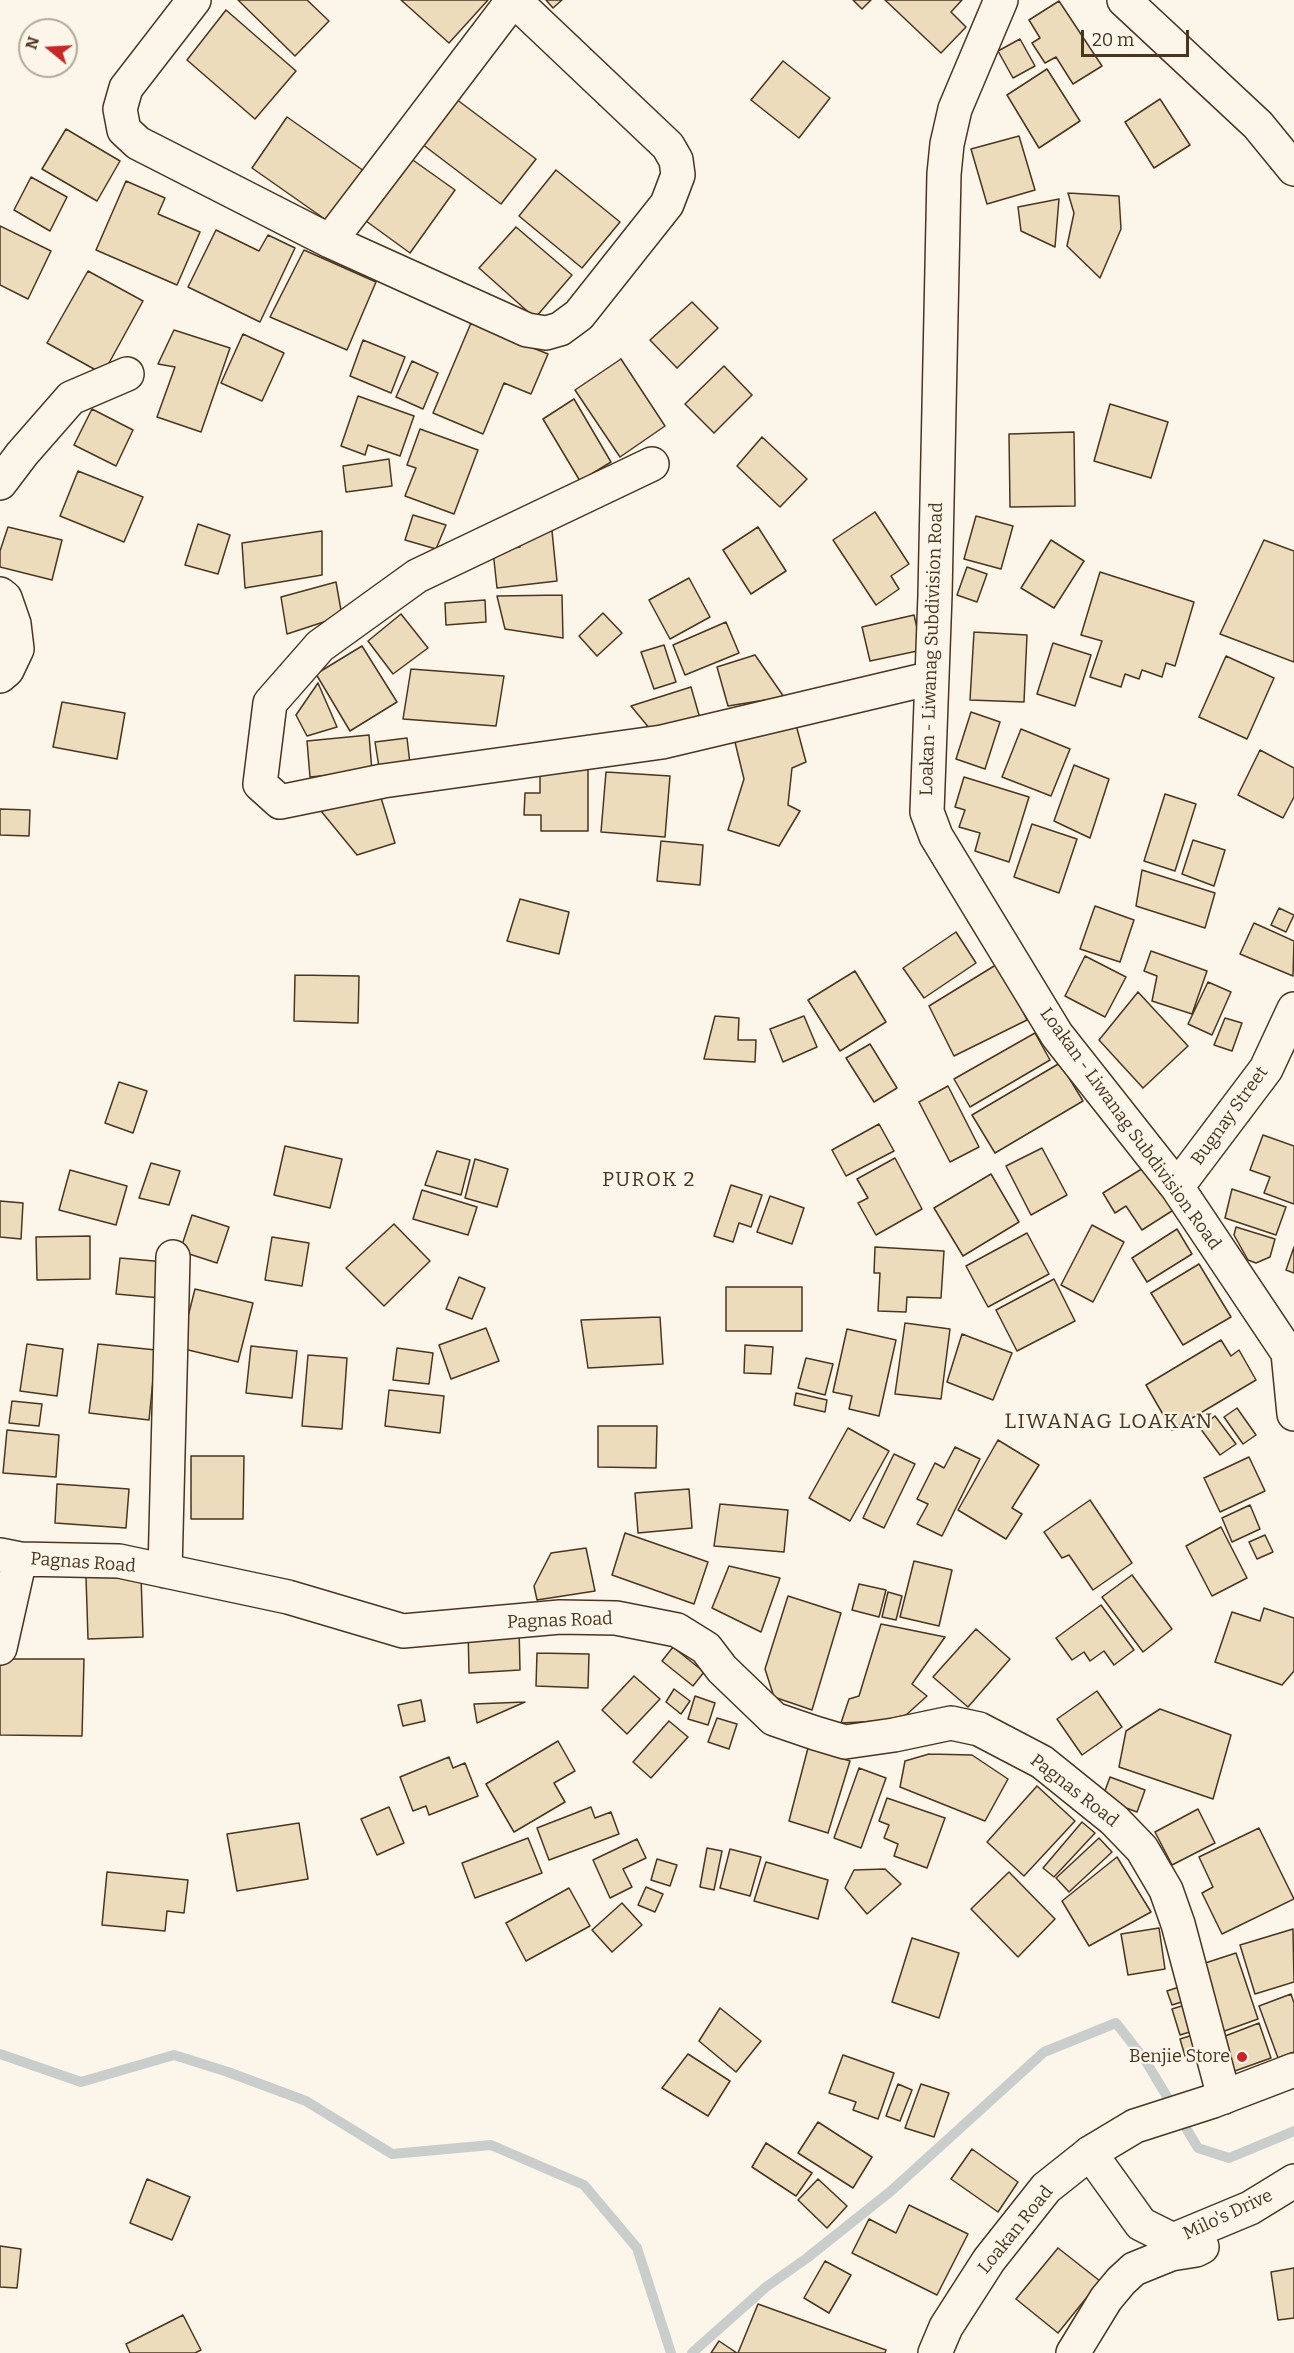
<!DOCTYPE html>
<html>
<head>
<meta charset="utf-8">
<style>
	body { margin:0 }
	#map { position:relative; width:1294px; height:2353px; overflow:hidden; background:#fbf6e9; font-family:Bitter,serif }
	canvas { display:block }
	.north { position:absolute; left:18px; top:18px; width:60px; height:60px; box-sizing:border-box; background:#fbf6e9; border:2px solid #b4a999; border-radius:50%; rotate:288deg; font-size:16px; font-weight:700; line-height:24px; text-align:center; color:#4a3520 }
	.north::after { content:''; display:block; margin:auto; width:21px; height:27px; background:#c62828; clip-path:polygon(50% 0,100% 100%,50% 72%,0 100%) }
	.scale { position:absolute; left:1081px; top:30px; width:108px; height:27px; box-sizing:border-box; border:3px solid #4a3520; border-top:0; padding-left:8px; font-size:18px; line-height:21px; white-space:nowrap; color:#4a3520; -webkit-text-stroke:4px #fbf6e9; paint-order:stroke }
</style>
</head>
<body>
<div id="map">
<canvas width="1294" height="2353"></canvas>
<div class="north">N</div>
<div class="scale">20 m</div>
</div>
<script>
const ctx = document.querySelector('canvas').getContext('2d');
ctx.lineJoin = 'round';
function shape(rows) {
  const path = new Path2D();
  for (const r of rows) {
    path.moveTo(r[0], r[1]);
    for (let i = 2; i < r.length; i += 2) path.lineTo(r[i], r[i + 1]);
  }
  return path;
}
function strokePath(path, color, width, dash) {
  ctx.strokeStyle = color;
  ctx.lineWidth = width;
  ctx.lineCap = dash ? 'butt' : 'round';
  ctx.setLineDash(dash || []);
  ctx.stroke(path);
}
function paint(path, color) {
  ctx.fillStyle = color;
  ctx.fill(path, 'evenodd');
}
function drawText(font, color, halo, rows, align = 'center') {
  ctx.font = font + ' Bitter,serif';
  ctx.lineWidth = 4.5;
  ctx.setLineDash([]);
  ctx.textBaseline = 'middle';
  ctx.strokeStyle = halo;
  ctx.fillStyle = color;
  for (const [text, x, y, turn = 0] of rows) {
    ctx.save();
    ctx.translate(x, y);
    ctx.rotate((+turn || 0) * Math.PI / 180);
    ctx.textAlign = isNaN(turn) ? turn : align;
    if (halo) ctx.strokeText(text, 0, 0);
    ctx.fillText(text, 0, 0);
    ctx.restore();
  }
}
strokePath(shape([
	[0,2054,81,2082,174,2055,228,2072,306,2101,392,2154,491,2145,584,2185,637,2248,671,2353],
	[692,2353,766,2287,807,2258,891,2191,1044,2052,1116,2023,1145,2060,1198,2148,1229,2158,1294,2131]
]), '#c9cecd', 10);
const building = shape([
	[238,0,307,0,329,21,295,56,238,0],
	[401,0,488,0,449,43,401,0],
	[546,0,562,0,553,8,546,0],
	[853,0,871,0,862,9,853,0],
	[885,0,962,0,951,12,966,27,941,53,885,0],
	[1059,1,1102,66,1073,84,1056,57,1045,63,1032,43,1040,38,1029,20,1059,1],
	[226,10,296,71,255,119,187,60,226,10],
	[1020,39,1035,66,1013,78,998,51,1020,39],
	[783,61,830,98,799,138,751,100,783,61],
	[1047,69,1080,121,1039,148,1007,95,1047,69],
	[456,99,536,159,501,204,422,144,456,99],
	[1160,99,1190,145,1154,168,1125,122,1160,99],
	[287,117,364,171,329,222,252,168,287,117],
	[66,129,120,161,97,201,42,169,66,129],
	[1019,136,1035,190,987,204,971,149,1019,136],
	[410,158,455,190,410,253,366,221,410,158],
	[556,170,620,222,582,268,519,216,556,170],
	[31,177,67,197,50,231,14,210,31,177],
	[126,181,165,198,158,214,200,232,177,285,96,250,126,181],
	[1068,193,1119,196,1121,229,1100,278,1067,246,1074,213,1068,193],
	[1059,199,1055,247,1021,231,1018,207,1059,199],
	[0,226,51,251,28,299,0,285,0,226],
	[516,227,572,275,535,318,479,268,516,227],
	[216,230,259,251,268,235,295,248,260,322,188,287,216,230],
	[304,250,376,282,347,350,270,317,304,250],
	[88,271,143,301,103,374,47,343,88,271],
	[692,302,718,328,677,368,650,340,692,302],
	[471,323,548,354,531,394,504,383,483,434,433,413,471,323],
	[174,330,230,348,201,432,157,417,175,367,158,364,174,330],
	[243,334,284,353,262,401,221,383,243,334],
	[363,340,405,357,391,393,350,376,363,340],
	[621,359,665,426,620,457,575,390,621,359],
	[412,361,438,373,423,409,396,397,412,361],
	[724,366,752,395,714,433,685,404,724,366],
	[358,396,414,416,400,456,368,445,365,455,341,446,358,396],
	[574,399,611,462,580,481,543,419,574,399],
	[1110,404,1168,422,1151,478,1094,461,1110,404],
	[92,409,133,430,116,466,74,445,92,409],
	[420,429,478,450,454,514,405,496,416,468,407,465,420,429],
	[1074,432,1075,506,1010,507,1009,434,1074,432],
	[762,437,807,479,780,507,737,466,762,437],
	[389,459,392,486,346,492,343,466,389,459],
	[78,471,143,497,124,542,60,516,78,471],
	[875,512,909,564,891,576,899,589,876,605,833,540,875,512],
	[413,515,446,525,436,549,405,540,413,515],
	[976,516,1013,526,1001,569,964,559,976,516],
	[198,524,230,535,218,574,185,565,198,524],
	[8,527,62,540,52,580,0,567,0,551,8,527],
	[758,527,786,571,751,594,723,550,758,527],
	[322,531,322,575,245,588,242,543,322,531],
	[552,531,557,581,497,588,493,551,520,547,519,535,552,531],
	[1051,540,1084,561,1054,608,1021,588,1051,540],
	[1264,540,1294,551,1294,662,1220,634,1264,540],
	[967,567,987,574,977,602,957,595,967,567],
	[1100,572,1194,602,1175,666,1166,663,1162,677,1142,670,1139,679,1125,674,1121,687,1090,677,1102,641,1081,635,1100,572],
	[689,578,710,617,670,639,649,600,689,578],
	[336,582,342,616,287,634,281,597,336,582],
	[562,595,563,638,505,629,497,596,562,595],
	[485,600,486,622,446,625,445,603,485,600],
	[603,613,622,633,597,656,579,636,603,613],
	[401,614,428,648,393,674,368,641,401,614],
	[914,615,922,650,870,661,862,627,914,615],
	[726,622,739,653,685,675,673,645,726,622],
	[974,632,1027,635,1024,702,970,700,974,632],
	[1053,643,1091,655,1075,706,1037,694,1053,643],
	[664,645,676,682,654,689,641,652,664,645],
	[362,646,397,702,350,731,316,674,362,646],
	[755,655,784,697,728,706,717,667,755,655],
	[1226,656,1274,678,1247,739,1199,717,1226,656],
	[411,669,504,676,496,726,403,719,411,669],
	[318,683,337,727,307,736,296,715,318,683],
	[691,687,701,722,655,735,631,706,691,687],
	[62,702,125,713,117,759,53,747,62,702],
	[971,712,1000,722,985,769,956,759,971,712],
	[795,721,806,762,792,768,788,805,800,811,779,846,728,830,744,779,734,738,795,721],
	[1021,729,1070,749,1051,796,1002,777,1021,729],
	[369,735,372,771,310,777,307,741,369,735],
	[407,738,410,764,379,767,375,742,407,738],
	[1260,750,1294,768,1294,797,1283,818,1238,795,1260,750],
	[1074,765,1109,779,1090,838,1054,821,1074,765],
	[540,767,588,768,588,831,541,831,541,815,524,815,525,793,540,793,540,767],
	[606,772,670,776,665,837,601,832,606,772],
	[964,777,1029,797,1009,862,975,851,980,833,959,827,965,810,955,807,964,777],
	[377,785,395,843,357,855,321,811,377,785],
	[1165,794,1196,804,1175,871,1144,861,1165,794],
	[0,809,30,810,29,836,0,835,0,809],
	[1032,824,1077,839,1059,893,1014,877,1032,824],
	[1193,840,1225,850,1214,886,1182,874,1193,840],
	[661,841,703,845,700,885,657,881,661,841],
	[1142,870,1215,893,1205,928,1136,906,1142,870],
	[520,899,569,912,559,954,507,941,520,899],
	[1095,906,1134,920,1120,962,1080,949,1095,906],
	[1279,908,1294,915,1286,932,1271,925,1279,908],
	[1254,923,1294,941,1293,976,1240,954,1254,923],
	[956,932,976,963,924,998,903,968,956,932],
	[1151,951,1207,971,1192,1014,1152,1001,1157,976,1144,971,1151,951],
	[1085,956,1126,977,1105,1017,1065,996,1085,956],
	[999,963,1027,1020,954,1056,929,1006,999,963],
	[855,971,886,1022,840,1051,808,1000,855,971],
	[295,975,359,976,358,1023,294,1021,295,975],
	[1208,982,1231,992,1212,1035,1188,1024,1208,982],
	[1138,992,1188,1046,1143,1088,1099,1040,1138,992],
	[715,1016,739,1018,738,1040,756,1040,755,1062,704,1059,715,1016],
	[804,1016,817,1047,783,1062,770,1029,804,1016],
	[1225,1018,1242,1023,1232,1051,1214,1045,1225,1018],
	[1035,1033,1050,1060,970,1107,954,1079,1035,1033],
	[870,1044,897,1088,874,1102,846,1058,870,1044],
	[1060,1063,1083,1101,995,1153,972,1115,1060,1063],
	[119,1082,147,1091,133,1133,105,1123,119,1082],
	[948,1086,979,1147,950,1162,919,1102,948,1086],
	[879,1124,894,1151,846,1176,832,1150,879,1124],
	[1263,1135,1294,1146,1294,1204,1264,1193,1270,1177,1250,1170,1263,1135],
	[285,1146,342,1159,330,1208,274,1195,285,1146],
	[1042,1148,1067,1195,1031,1215,1006,1166,1042,1148],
	[437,1151,470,1160,461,1195,425,1185,437,1151],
	[895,1158,922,1209,876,1235,858,1203,868,1198,857,1179,895,1158],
	[475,1159,508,1169,497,1207,465,1198,475,1159],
	[151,1163,180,1171,169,1205,139,1198,151,1163],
	[1148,1165,1175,1209,1142,1230,1126,1206,1115,1213,1103,1193,1148,1165],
	[70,1170,127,1186,116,1225,59,1210,70,1170],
	[991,1174,1019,1222,963,1256,934,1208,991,1174],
	[731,1185,762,1195,751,1227,739,1223,733,1242,714,1236,731,1185],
	[1232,1189,1286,1207,1276,1235,1225,1218,1232,1189],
	[422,1190,477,1207,468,1235,413,1219,422,1190],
	[770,1196,804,1208,792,1244,757,1232,770,1196],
	[0,1201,23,1203,21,1239,0,1237,0,1201],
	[192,1215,229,1227,217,1263,180,1251,192,1215],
	[394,1224,430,1261,384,1306,346,1268,394,1224],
	[1092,1225,1124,1242,1093,1302,1061,1285,1092,1225],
	[1236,1227,1275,1239,1270,1257,1256,1263,1248,1260,1234,1235,1236,1227],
	[1177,1229,1192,1254,1147,1282,1132,1258,1177,1229],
	[1027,1233,1049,1274,988,1307,966,1266,1027,1233],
	[90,1236,90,1279,37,1280,36,1237,90,1236],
	[272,1237,309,1243,302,1286,265,1280,272,1237],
	[875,1247,944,1251,941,1298,907,1297,906,1312,878,1311,880,1273,874,1273,875,1247],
	[1294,1247,1294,1273,1286,1270,1294,1247],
	[120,1258,165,1262,161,1298,116,1294,120,1258],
	[1199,1264,1231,1317,1183,1345,1151,1293,1199,1264],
	[459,1277,485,1288,472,1319,446,1309,459,1277],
	[1054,1279,1075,1321,1017,1351,996,1310,1054,1279],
	[726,1287,802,1287,802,1331,726,1331,726,1287],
	[195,1289,253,1303,238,1362,180,1348,195,1289],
	[660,1317,663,1364,588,1368,581,1320,660,1317],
	[905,1323,950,1329,941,1399,895,1394,905,1323],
	[486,1328,499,1361,451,1379,439,1345,486,1328],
	[847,1329,896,1340,879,1416,849,1409,852,1396,833,1392,847,1329],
	[962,1334,1012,1353,993,1400,947,1382,962,1334],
	[1221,1340,1231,1356,1239,1350,1256,1380,1172,1430,1146,1385,1221,1340],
	[27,1344,63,1349,57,1396,20,1391,27,1344],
	[98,1344,156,1350,149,1420,89,1413,98,1344],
	[745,1345,773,1347,771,1374,744,1373,745,1345],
	[251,1346,297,1351,292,1398,246,1393,251,1346],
	[397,1348,433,1353,429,1384,393,1380,397,1348],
	[308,1355,347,1358,342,1429,302,1426,308,1355],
	[806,1358,833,1364,825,1395,798,1388,806,1358],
	[389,1390,444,1396,440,1433,385,1426,389,1390],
	[796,1393,827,1400,825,1412,794,1405,796,1393],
	[12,1401,42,1404,39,1426,9,1423,12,1401],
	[1237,1408,1256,1435,1243,1444,1224,1417,1237,1408],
	[1215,1416,1236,1444,1220,1455,1200,1428,1215,1416],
	[598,1426,657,1426,656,1468,598,1467,598,1426],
	[848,1428,889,1451,850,1521,809,1498,848,1428],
	[7,1430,59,1435,56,1477,3,1473,7,1430],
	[998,1440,1039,1465,1012,1508,1022,1514,1006,1539,958,1510,998,1440],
	[955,1447,980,1459,942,1536,917,1524,928,1504,917,1499,935,1463,944,1468,955,1447],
	[894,1454,915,1464,884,1528,863,1518,894,1454],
	[191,1456,244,1456,243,1519,191,1519,191,1456],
	[1249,1457,1265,1491,1220,1512,1204,1478,1249,1457],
	[57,1484,129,1489,126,1528,55,1523,57,1484],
	[689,1489,692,1528,638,1533,635,1493,689,1489],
	[1090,1500,1132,1563,1093,1590,1069,1555,1062,1558,1044,1532,1090,1500],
	[720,1504,788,1510,784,1552,714,1546,720,1504],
	[1250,1505,1260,1529,1232,1542,1222,1518,1250,1505],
	[1221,1527,1247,1578,1212,1596,1186,1546,1221,1527],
	[625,1533,708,1562,694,1604,612,1575,625,1533],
	[1265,1535,1273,1552,1257,1559,1249,1542,1265,1535],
	[586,1548,595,1591,537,1600,534,1586,551,1553,586,1548],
	[914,1561,952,1570,939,1626,900,1617,914,1561],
	[729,1566,780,1578,761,1632,712,1608,729,1566],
	[141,1575,143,1637,88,1639,86,1577,141,1575],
	[1132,1575,1172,1629,1143,1652,1102,1597,1132,1575],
	[859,1584,886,1590,879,1617,852,1610,859,1584],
	[888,1592,902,1596,896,1620,882,1617,888,1592],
	[788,1596,841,1613,812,1710,774,1697,765,1669,788,1596],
	[1101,1605,1134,1650,1114,1665,1104,1651,1090,1661,1084,1652,1072,1660,1056,1638,1101,1605],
	[1264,1608,1294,1618,1294,1671,1282,1685,1215,1662,1232,1612,1260,1621,1264,1608],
	[881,1624,945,1637,912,1684,927,1696,906,1715,881,1721,841,1723,849,1699,859,1696,881,1624],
	[519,1626,520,1670,469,1673,468,1628,519,1626],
	[976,1629,1010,1659,968,1707,933,1677,976,1629],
	[673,1647,704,1672,693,1686,662,1661,673,1647],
	[537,1653,589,1654,588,1688,536,1686,537,1653],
	[0,1659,84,1659,82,1736,0,1735,0,1659],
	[634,1676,660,1699,627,1734,602,1710,634,1676],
	[674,1689,690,1701,681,1714,666,1702,674,1689],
	[1097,1691,1122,1727,1082,1755,1057,1719,1097,1691],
	[695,1696,715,1703,708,1725,688,1719,695,1696],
	[421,1700,425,1721,403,1726,398,1705,421,1700],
	[525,1702,477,1723,474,1704,525,1702],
	[1160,1709,1231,1735,1213,1799,1119,1767,1126,1731,1160,1709],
	[717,1718,737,1724,729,1749,708,1742,717,1718],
	[669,1721,688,1737,651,1778,633,1762,669,1721],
	[558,1741,575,1771,554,1783,565,1802,514,1832,486,1784,558,1741],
	[808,1748,850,1761,828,1833,789,1821,808,1748],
	[929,1754,972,1755,1008,1779,985,1821,900,1787,905,1761,929,1754],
	[449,1757,453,1768,465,1763,478,1796,429,1815,426,1806,413,1811,400,1777,449,1757],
	[859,1768,886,1778,861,1848,834,1838,859,1768],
	[1110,1777,1145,1790,1137,1812,1102,1799,1110,1777],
	[1037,1786,1075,1821,1024,1876,987,1842,1037,1786],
	[887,1798,945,1818,927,1868,894,1856,898,1844,884,1838,889,1825,879,1821,887,1798],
	[389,1807,404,1843,377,1855,361,1819,389,1807],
	[591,1807,595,1818,611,1812,619,1834,549,1860,537,1828,591,1807],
	[1198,1809,1215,1843,1172,1865,1155,1832,1198,1809],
	[1082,1822,1095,1833,1054,1877,1043,1868,1082,1822],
	[299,1823,308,1879,237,1891,227,1834,299,1823],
	[1259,1828,1294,1899,1222,1934,1202,1893,1213,1887,1199,1857,1259,1828],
	[528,1838,542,1873,475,1898,462,1863,528,1838],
	[1099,1838,1112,1852,1069,1892,1056,1878,1099,1838],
	[637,1839,646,1858,623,1869,632,1887,610,1898,593,1860,637,1839],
	[707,1848,722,1851,714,1890,700,1887,707,1848],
	[730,1849,761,1857,750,1896,720,1888,730,1849],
	[1117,1857,1151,1912,1089,1946,1062,1901,1117,1857],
	[657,1859,677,1865,670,1886,651,1880,657,1859],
	[766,1862,828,1880,818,1919,754,1901,766,1862],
	[885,1869,901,1884,867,1914,845,1888,854,1870,885,1869],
	[107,1872,188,1880,184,1913,167,1911,165,1931,102,1925,107,1872],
	[1009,1872,1055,1919,1018,1957,971,1909,1009,1872],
	[646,1887,663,1894,655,1912,638,1905,646,1887],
	[569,1888,590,1926,526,1961,506,1923,569,1888],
	[622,1903,642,1925,612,1952,592,1930,622,1903],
	[1159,1928,1165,1969,1128,1975,1121,1934,1159,1928],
	[1293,1929,1294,1982,1255,1994,1240,1945,1293,1929],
	[912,1938,959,1953,939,2018,892,2002,912,1938],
	[1236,1953,1258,2019,1219,2033,1196,1966,1236,1953],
	[1182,1986,1188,2000,1172,2005,1167,1991,1182,1986],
	[1291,1994,1294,2003,1294,2052,1278,2058,1259,2006,1291,1994],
	[1188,2004,1196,2030,1180,2035,1172,2009,1188,2004],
	[720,2008,761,2041,736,2072,699,2041,720,2008],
	[1259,2023,1271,2058,1232,2072,1220,2038,1259,2023],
	[1196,2034,1201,2051,1185,2056,1180,2039,1196,2034],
	[688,2054,730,2081,708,2116,662,2088,688,2054],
	[843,2055,894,2073,878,2119,853,2110,856,2102,829,2093,843,2055],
	[898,2084,912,2090,900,2121,886,2116,898,2084],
	[921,2084,949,2093,934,2137,905,2128,921,2084],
	[818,2122,872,2157,853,2188,798,2153,818,2122],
	[766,2143,812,2173,796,2196,752,2167,766,2143],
	[972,2149,1018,2182,998,2212,951,2179,972,2149],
	[147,2179,190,2197,172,2240,130,2223,147,2179],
	[818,2179,847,2206,827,2228,798,2200,818,2179],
	[909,2205,968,2234,937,2295,852,2253,869,2219,896,2233,909,2205],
	[0,2246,21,2249,17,2288,0,2287,0,2246],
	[1058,2248,1100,2281,1058,2333,1016,2299,1058,2248],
	[825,2261,851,2275,829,2313,804,2298,825,2261],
	[1294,2268,1294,2318,1278,2320,1271,2272,1294,2268],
	[758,2304,886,2350,885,2353,738,2353,758,2304],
	[183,2315,201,2350,195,2353,130,2353,126,2344,183,2315],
	[719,2341,737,2353,711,2353,719,2341]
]);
paint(building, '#ecdcbc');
strokePath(building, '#4a3520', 1.5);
const minor = shape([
	[194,0,126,88,120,109,124,130,138,143,330,241,527,330,546,333,560,329,579,315,667,204,678,175,676,160,668,146,514,0],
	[1001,0,955,109,947,144,944,174,935,595,927,812,936,836,1057,1035,1177,1187,1288,1353,1294,1414],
	[1124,0,1258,125,1294,169],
	[330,241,513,0],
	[652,464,417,576,320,646,270,703,260,784,280,802,383,781,662,742,932,678],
	[0,483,22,454,71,398,127,374],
	[0,594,5,598,14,624,17,649,7,670,0,676],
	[1177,1187,1266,1069,1294,1009],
	[0,1555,20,1559,119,1561,288,1597,403,1631,560,1617,616,1618,677,1630,706,1648,722,1669,774,1719,815,1733,845,1742,894,1735,951,1723,979,1729,1042,1762,1114,1820,1142,1849,1166,1890,1178,1924,1224,2097],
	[165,1571,173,1257],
	[0,1648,20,1559],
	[1090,2153,1141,2224,1173,2240,1250,2208,1294,2181],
	[1073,2353,1106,2299,1121,2281,1134,2269,1171,2254,1196,2250,1202,2247]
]);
const major = shape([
	[935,2353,946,2327,989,2260,1046,2188,1090,2153,1135,2126,1213,2101,1294,2070]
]);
strokePath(minor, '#4a3520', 36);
strokePath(major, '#4a3520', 36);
strokePath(minor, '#fbf6e9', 33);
strokePath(major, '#fbf6e9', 33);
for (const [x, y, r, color] of [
	[1242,2057,6,"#c62828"]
]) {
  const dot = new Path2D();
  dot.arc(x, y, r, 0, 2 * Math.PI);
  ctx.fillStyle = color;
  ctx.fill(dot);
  strokePath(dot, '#fbf6e9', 2);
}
drawText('18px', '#4a3520', '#fbf6e9', [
	["Loakan - Liwanag Subdivision Road",932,649,-88],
	["Bugnay Street",1230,1116,-54],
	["Loakan - Liwanag Subdivision Road",1130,1129,54],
	["Pagnas Road",83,1563,4],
	["Pagnas Road",560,1621,-2],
	["Pagnas Road",1074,1791,38],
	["Milo's Drive",1228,2215,-25],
	["Loakan Road",1016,2230,-51]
]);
drawText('18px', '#4a3520', '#fbf6e9', [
	["Benjie Store",1230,2057]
], 'right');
ctx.letterSpacing = '1.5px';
drawText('20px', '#4a3520', '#fbf6e9', [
	["PUROK 2",649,1180]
]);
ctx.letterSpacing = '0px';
ctx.letterSpacing = '1.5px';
drawText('21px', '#4a3520', '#fbf6e9', [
	["LIWANAG LOAKAN",1109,1422]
]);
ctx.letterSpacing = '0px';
</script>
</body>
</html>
